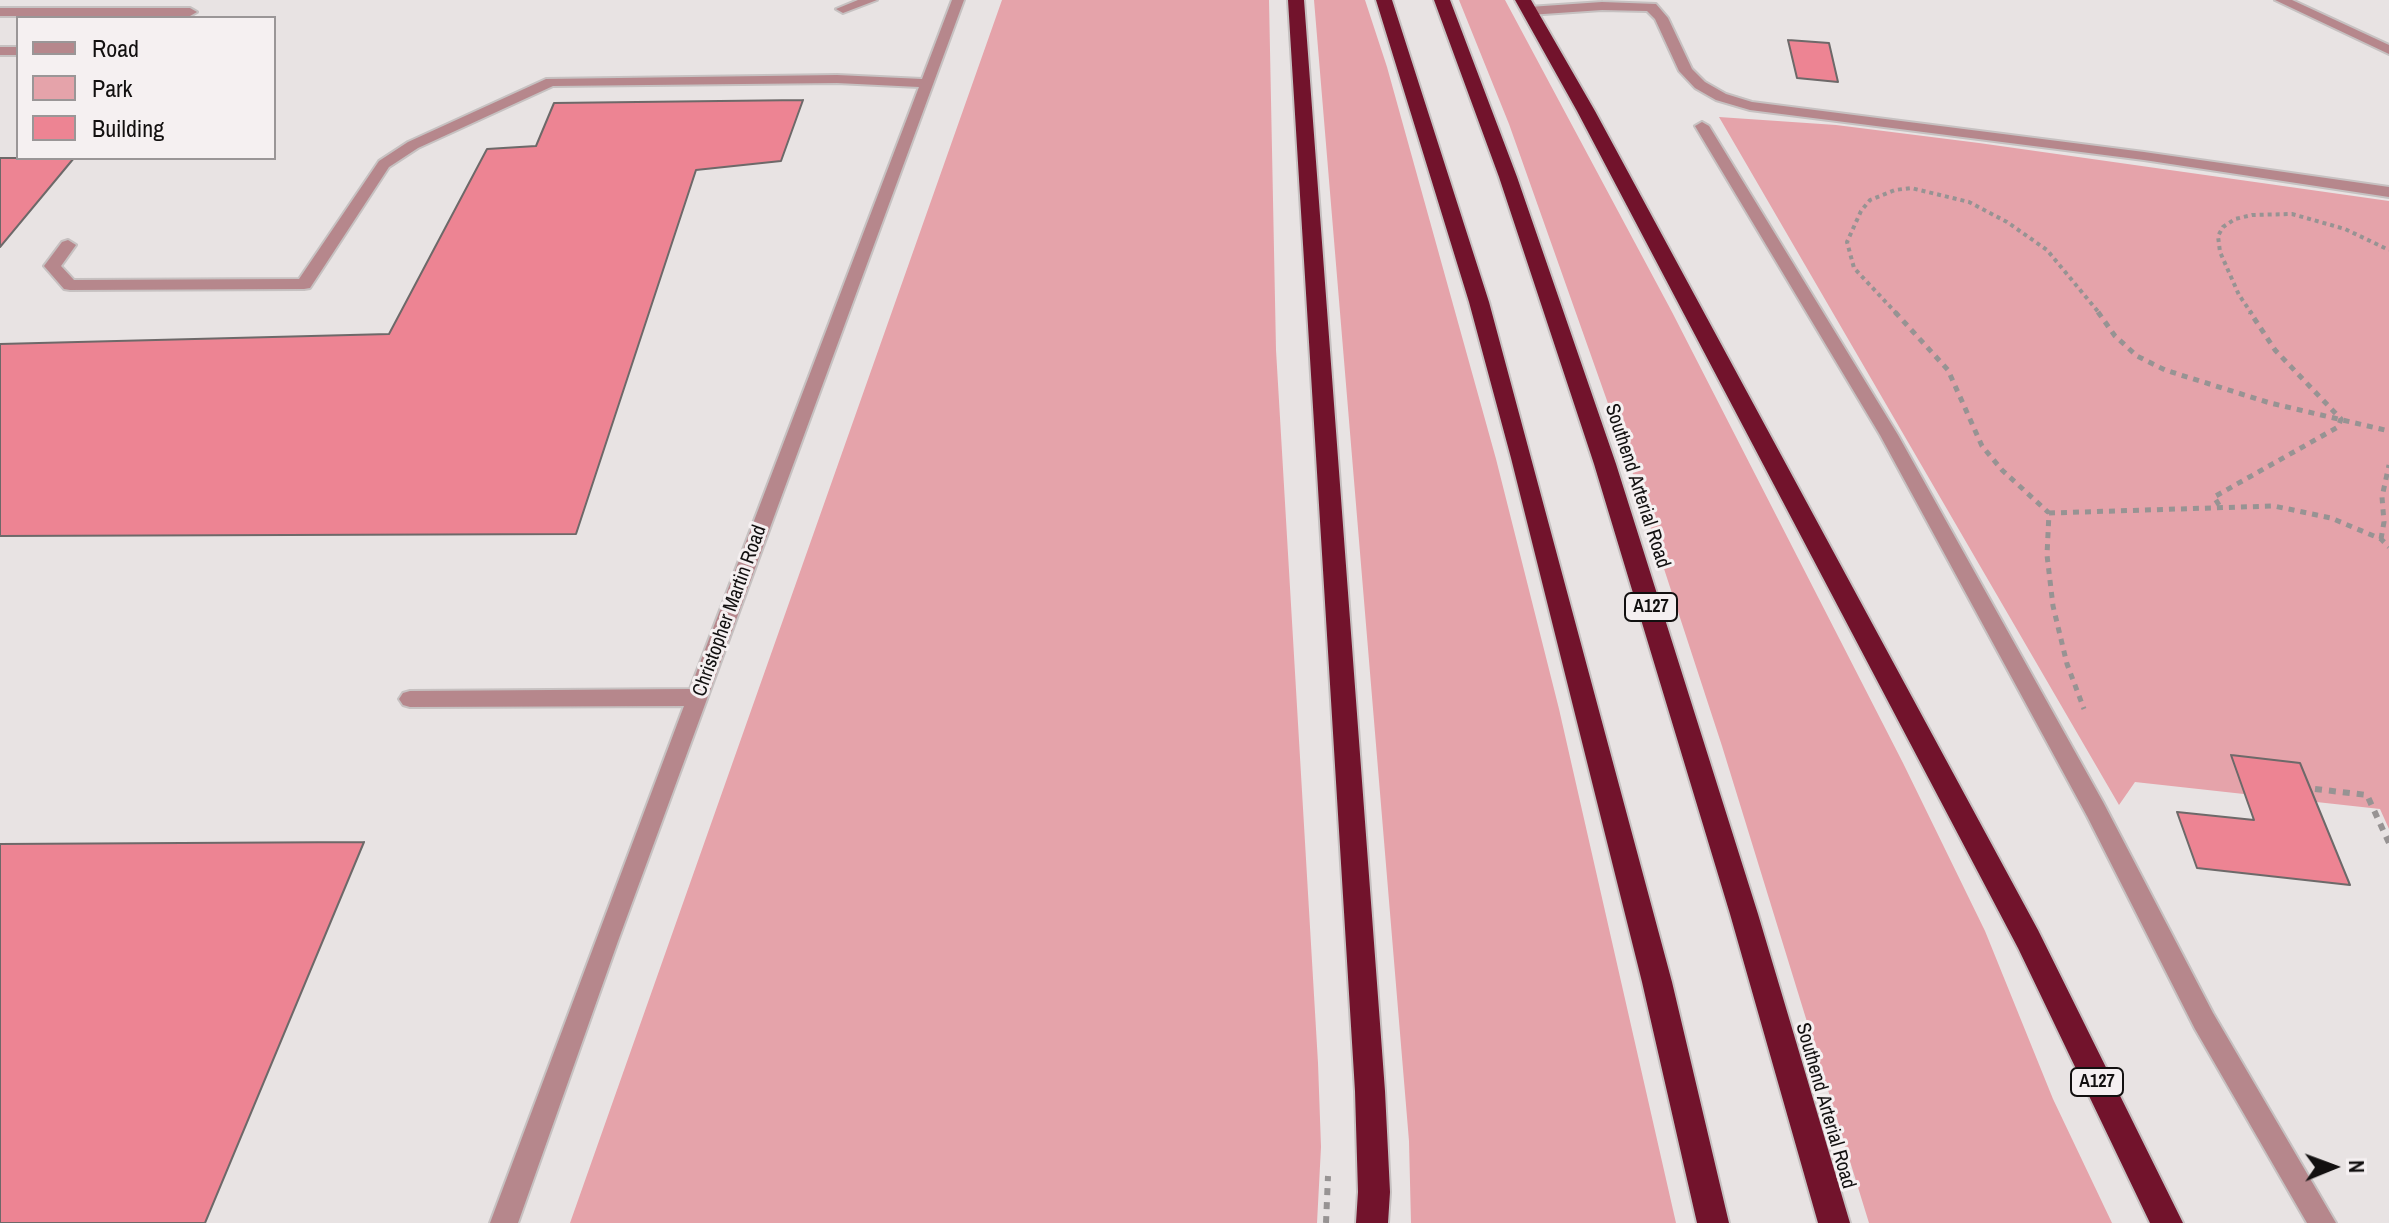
<!DOCTYPE html>
<html>
<head>
<meta charset="utf-8">
<style>
	body { margin:0 }
	#map { position:relative; width:2389px; height:1223px; overflow:hidden; background:#e8e3e3; font-family:"Archivo Narrow",sans-serif }
	canvas { display:block }
	.legend { position:absolute; left:16px; top:16px; width:260px; height:144px; box-sizing:border-box; background:#f5f0f1; border:2px solid #9a9697; margin:0; padding:10px 14px; list-style:none; font-size:24px; color:#121010 }
	.legend li { display:flex; align-items:center; gap:16px; height:40px }
	.legend b { width:40px; border:2px solid #9a9697 }
	.north { position:absolute; left:2293px; top:1127px; width:80px; height:80px; -webkit-text-stroke:6px #f5f0f1; paint-order:stroke; rotate:89deg; font-size:22px; font-weight:700; line-height:32px; text-align:center; color:#121010 }
	.north::after { content:''; display:block; margin:auto; width:28px; height:36px; background:#121010; clip-path:polygon(50% 0,100% 100%,50% 72%,0 100%) }
</style>
</head>
<body>
<div id="map">
<canvas width="2389" height="1223"></canvas>
<ul class="legend">
<li><b style="height:10px;background:#b6878c"></b>Road</li>
<li><b style="height:22px;background:#e5a3aa"></b>Park</li>
<li><b style="height:22px;background:#ed8493"></b>Building</li>
</ul>
<div class="north">N</div>
</div>
<script>
const ctx = document.querySelector('canvas').getContext('2d');
ctx.lineJoin = 'round';
function paint(path, color) {
  ctx.fillStyle = color;
  ctx.fill(path, 'evenodd');
}
function shape(rows) {
  const path = new Path2D();
  for (const r of rows) {
    path.moveTo(r[0], r[1]);
    for (let i = 2; i < r.length; i += 2) path.lineTo(r[i], r[i + 1]);
  }
  return path;
}
function strokePath(path, color, width, dash) {
  ctx.strokeStyle = color;
  ctx.lineWidth = width;
  ctx.lineCap = dash ? 'butt' : 'round';
  ctx.setLineDash(dash || []);
  ctx.stroke(path);
}
function drawText(font, color, halo, rows, align = 'center') {
  ctx.font = font + ' "Archivo Narrow",sans-serif';
  ctx.lineWidth = 6;
  ctx.setLineDash([]);
  ctx.textBaseline = 'middle';
  ctx.strokeStyle = halo;
  ctx.fillStyle = color;
  for (const [text, x, y, turn = 0] of rows) {
    ctx.save();
    ctx.translate(x, y);
    ctx.rotate((+turn || 0) * Math.PI / 180);
    ctx.textAlign = isNaN(turn) ? turn : align;
    if (halo) ctx.strokeText(text, 0, 0);
    ctx.fillText(text, 0, 0);
    ctx.restore();
  }
}
paint(shape([
	[1002,0,1269,0,1276,350,1318,1063,1321,1147,1317,1223,570,1223],
	[1314,0,1365,0,1387,67,1496,459,1559,709,1676,1223,1411,1223,1409,1141],
	[1459,0,1505,0,1672,312,1903,763,1985,931,2053,1099,2112,1223,1869,1223,1722,746,1633,474,1509,124],
	[1719,117,1836,125,1979,143,2389,201,2389,829,2380,809,2135,782,2119,805]
]), '#e5a3aa');
const building = shape([
	[1788,40,1829,43,1838,82,1797,78,1788,40],
	[803,100,781,161,696,170,576,534,0,536,0,344,389,334,487,149,536,146,554,103,803,100],
	[0,158,74,158,0,247,0,158],
	[2231,755,2300,763,2350,885,2197,868,2177,812,2254,820,2231,755],
	[364,842,205,1223,0,1223,0,844,364,842]
]);
paint(building, '#ed8493');
strokePath(building, '#6d6969', 2);
const minor = shape([
	[858,0,877,0,843,13,836,9,858,0],
	[952,0,964,0,618,941,518,1223,490,1223,684,706,410,707,403,705,399,699,403,693,410,691,690,689,919,87,837,83,553,86,418,148,389,167,310,288,304,289,70,290,64,289,44,266,62,242,68,240,76,245,61,266,74,280,299,279,379,161,408,142,546,79,837,75,922,79,952,0],
	[2275,0,2292,0,2389,45,2389,54,2275,0],
	[1602,2,1656,4,1668,18,1692,69,1705,82,1726,94,1752,102,2144,152,2389,187,2389,197,2144,160,1750,110,1716,100,1695,88,1679,71,1655,19,1647,11,1602,10,1529,15,1522,11,1529,7,1602,2],
	[0,8,190,8,197,12,190,16,0,16,0,8],
	[0,47,18,47,18,55,0,55,0,47],
	[1702,122,1709,126,1898,435,2103,802,2213,1013,2336,1223,2307,1223,2195,1029,2087,816,1880,435,1695,126,1702,122]
]);
const highway = shape([
	[1288,0,1304,0,1385,1091,1390,1192,1388,1223,1356,1223,1358,1192,1355,1091,1288,0],
	[1376,0,1392,0,1489,302,1672,982,1729,1223,1697,1223,1642,982,1511,458,1469,302,1376,0],
	[1434,0,1450,0,1517,177,1616,464,1758,914,1850,1223,1818,1223,1730,914,1594,464,1499,177,1434,0],
	[1515,0,1531,0,1595,111,2038,930,2183,1223,2150,1223,2018,948,1577,111,1515,0]
]);
strokePath(minor, '#c6c1c1', 4);
strokePath(highway, '#c6c1c1', 4);
strokePath(shape([
	[1897,314,1854,268,1847,242,1861,211,1870,200,1895,190,1911,188,1969,202,2007,222,2047,250,2100,314],
	[2252,314,2239,295,2220,252,2218,236,2223,227,2235,219,2252,215,2292,214,2345,229,2389,250]
]), '#979393', 4, [4, 4]);
strokePath(shape([
	[1895,312,1948,370,1982,446,2002,470,2049,513,2047,555,2053,606,2067,664,2084,709],
	[2098,312,2115,336,2137,356,2165,370,2270,403,2389,431],
	[2219,505,2214,497,2338,427,2341,419,2275,350,2250,312],
	[2049,513,2274,506,2331,518,2381,539,2389,547],
	[2381,539,2384,522,2382,497,2389,465]
]), '#979393', 5, [6, 6]);
strokePath(shape([
	[2315,789,2367,795,2389,843],
	[1326,1223,1328,1176]
]), '#979393', 6, [7, 7]);
paint(minor, '#b6878c');
paint(highway, '#72132c');
for (const [x, y, w] of [
	[1651,607,52],
	[2097,1082,52]
]) {
  const box = new Path2D();
  box.roundRect(x - w / 2, y - 14, w, 28, 6);
  ctx.fillStyle = '#f5f0f1';
  ctx.fill(box);
  strokePath(box, '#121010', 2);
}
drawText('bold 18px', '#121010', null, [
	["A127",1651,607],
	["A127",2097,1082]
]);
drawText('20px', '#121010', '#f5f0f1', [
	["Southend Arterial Road",1637,486,72],
	["Christopher Martin Road",730,611,-70],
	["Southend Arterial Road",1825,1106,74]
]);
</script>
</body>
</html>
